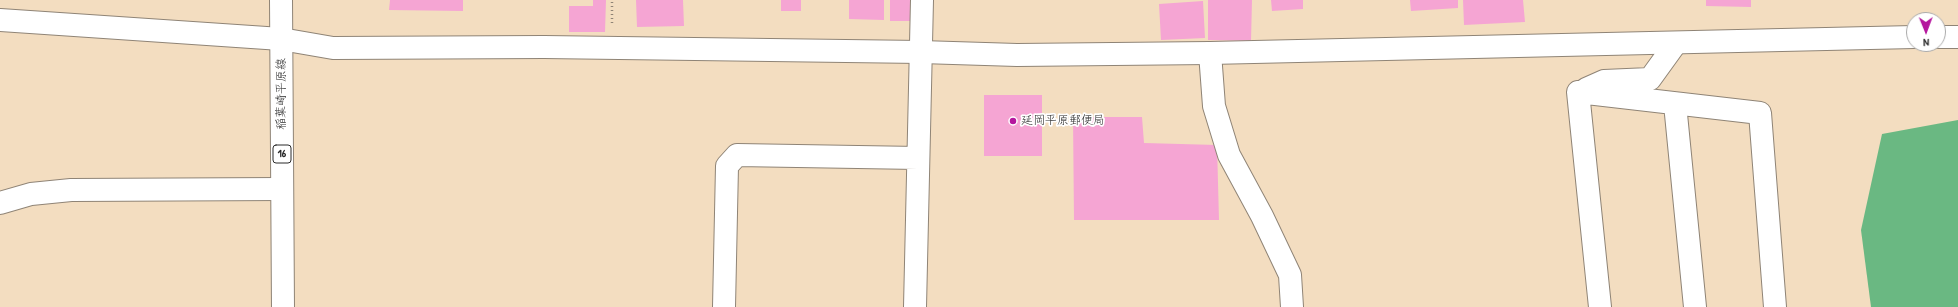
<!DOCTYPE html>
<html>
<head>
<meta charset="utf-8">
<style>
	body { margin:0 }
	#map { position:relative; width:1958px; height:307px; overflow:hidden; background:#f3ddc0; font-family:"Patrick Hand",sans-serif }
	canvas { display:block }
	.north { position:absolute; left:1906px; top:12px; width:40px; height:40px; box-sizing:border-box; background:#fff; border:1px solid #aaa; border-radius:50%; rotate:179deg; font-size:11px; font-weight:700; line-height:16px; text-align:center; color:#2b2b2b }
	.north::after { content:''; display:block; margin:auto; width:14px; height:18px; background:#b5179e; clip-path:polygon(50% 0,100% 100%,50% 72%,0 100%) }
</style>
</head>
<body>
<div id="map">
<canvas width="1958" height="307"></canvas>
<div class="north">N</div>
</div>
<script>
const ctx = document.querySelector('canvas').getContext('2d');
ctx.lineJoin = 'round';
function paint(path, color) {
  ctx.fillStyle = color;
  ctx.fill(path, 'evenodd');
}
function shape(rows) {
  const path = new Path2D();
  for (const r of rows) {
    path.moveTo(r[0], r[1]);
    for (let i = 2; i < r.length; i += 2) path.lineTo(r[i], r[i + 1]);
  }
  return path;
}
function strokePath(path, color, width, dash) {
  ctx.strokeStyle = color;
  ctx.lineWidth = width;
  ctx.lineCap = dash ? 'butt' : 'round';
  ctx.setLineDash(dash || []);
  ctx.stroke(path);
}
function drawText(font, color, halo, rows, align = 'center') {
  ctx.font = font + ' "Patrick Hand","Klee One",sans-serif';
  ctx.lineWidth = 3.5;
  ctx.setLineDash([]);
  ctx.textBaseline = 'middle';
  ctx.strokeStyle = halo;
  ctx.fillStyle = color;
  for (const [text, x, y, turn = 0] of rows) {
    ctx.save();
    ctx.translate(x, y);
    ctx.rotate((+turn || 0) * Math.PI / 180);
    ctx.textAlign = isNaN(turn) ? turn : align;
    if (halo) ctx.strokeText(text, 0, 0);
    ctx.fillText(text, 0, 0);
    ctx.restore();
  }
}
paint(shape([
	[1958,120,1958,307,1871,307,1861,230,1882,134]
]), '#6ab882');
paint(shape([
	[390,0,463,0,463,11,389,10],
	[593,0,606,0,605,32,569,32,569,6,593,6],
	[636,0,683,0,684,26,637,27],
	[781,0,801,0,801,11,781,11],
	[849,0,884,0,884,20,849,19],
	[890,0,917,0,917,21,890,21],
	[1208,0,1252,0,1251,41,1208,40],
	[1271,0,1303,0,1303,9,1272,11],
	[1410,0,1458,0,1458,8,1411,11],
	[1463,0,1523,0,1525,22,1464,25],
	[1706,0,1751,0,1751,7,1706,6],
	[1203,1,1205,38,1161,40,1159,4],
	[984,95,1042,95,1042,156,984,156],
	[1073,117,1142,117,1144,143,1217,145,1219,220,1074,220]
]), '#f5a5d3');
const street = shape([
	[1210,53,1214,106,1229,155,1262,216,1290,275,1292,307],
	[1586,89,1604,81,1650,79,1676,43],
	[1675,104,1695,307],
	[0,203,31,194,71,190,282,189],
	[724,307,727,166,737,155,918,158],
	[915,307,922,0],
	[1600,307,1578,92,1760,113,1775,307]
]);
const secondary = shape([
	[0,20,281,39,333,48,544,47,921,52,1017,55,1210,53,1914,37],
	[1938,37,1958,37]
]);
const primary = shape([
	[281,0,283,307]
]);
strokePath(street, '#8f8476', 24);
strokePath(secondary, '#8f8476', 24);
strokePath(primary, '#8f8476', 24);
strokePath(shape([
	[612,23,612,0]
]), '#8f8476', 2.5, [1, 3]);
strokePath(street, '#fff', 22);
strokePath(secondary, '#fff', 22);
strokePath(primary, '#fff', 22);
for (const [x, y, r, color] of [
	[1013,121,4,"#b5179e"]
]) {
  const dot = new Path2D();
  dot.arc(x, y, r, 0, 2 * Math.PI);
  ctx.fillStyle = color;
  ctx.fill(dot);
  strokePath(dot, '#fff', 1.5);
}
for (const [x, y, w] of [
	[282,154,18]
]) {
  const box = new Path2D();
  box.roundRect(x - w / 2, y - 9, w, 18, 3);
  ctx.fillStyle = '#fff';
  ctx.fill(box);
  strokePath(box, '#2b2b2b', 1);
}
drawText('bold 11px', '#2b2b2b', null, [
	["16",282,154]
]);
drawText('12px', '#2b2b2b', '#fff', [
	["稲葉崎平原線",282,94,-90]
]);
drawText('12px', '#2b2b2b', '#fff', [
	["延岡平原郵便局",1021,121]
], 'left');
</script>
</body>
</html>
